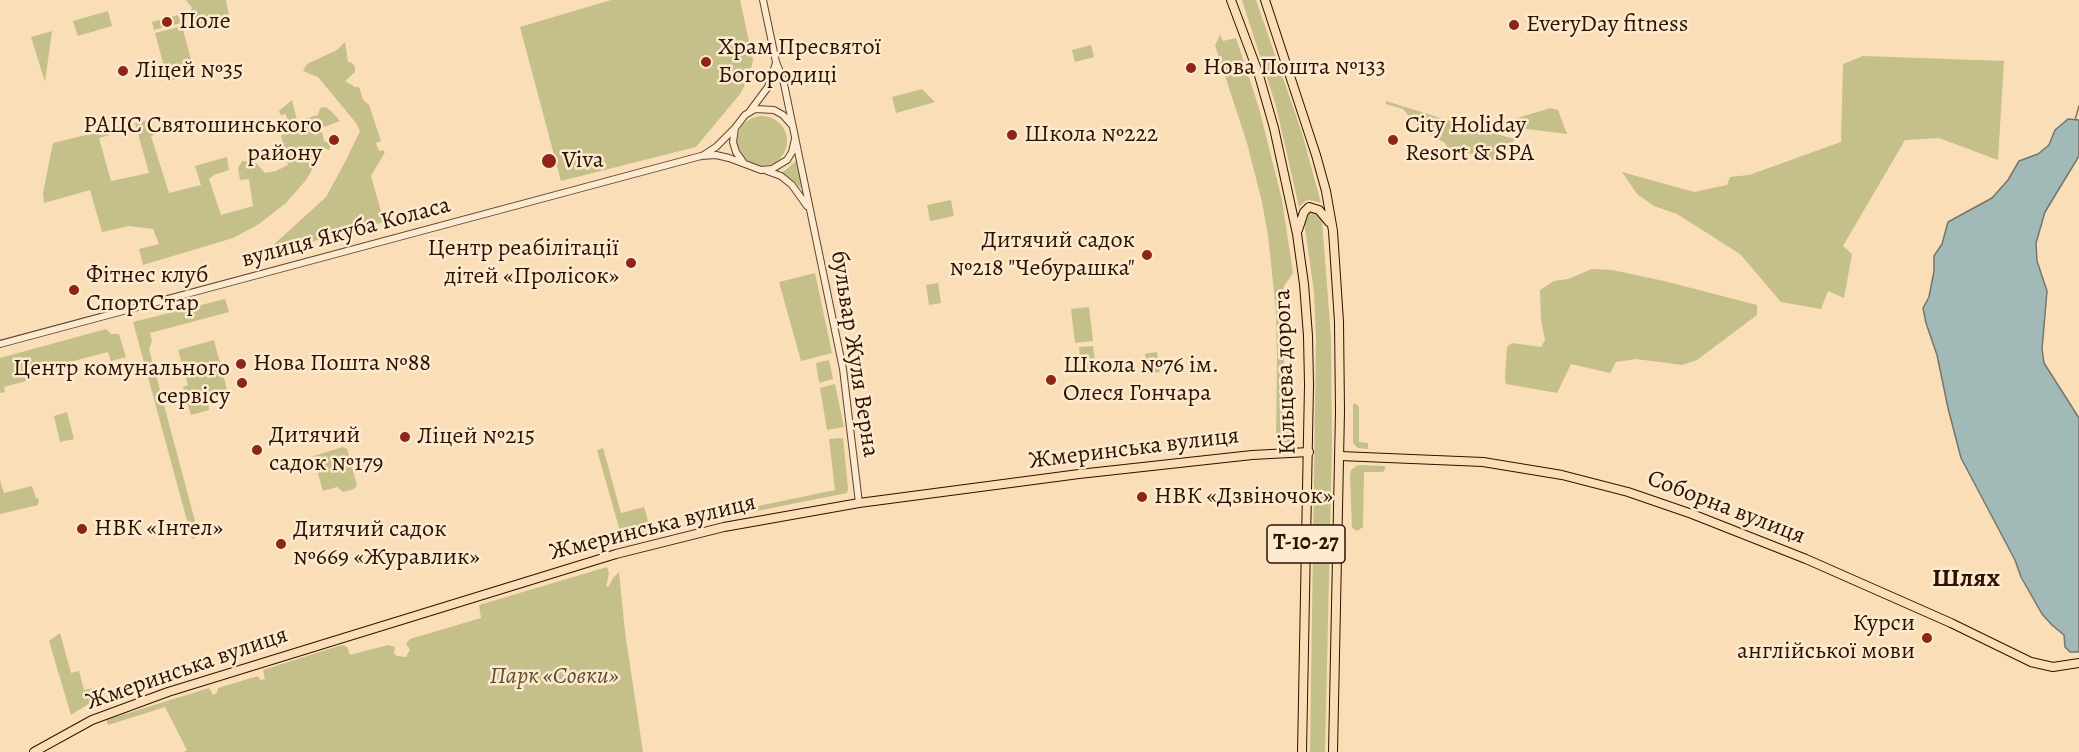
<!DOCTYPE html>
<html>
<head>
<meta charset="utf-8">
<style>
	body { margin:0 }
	canvas { display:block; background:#fadeb7 }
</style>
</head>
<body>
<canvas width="2079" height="752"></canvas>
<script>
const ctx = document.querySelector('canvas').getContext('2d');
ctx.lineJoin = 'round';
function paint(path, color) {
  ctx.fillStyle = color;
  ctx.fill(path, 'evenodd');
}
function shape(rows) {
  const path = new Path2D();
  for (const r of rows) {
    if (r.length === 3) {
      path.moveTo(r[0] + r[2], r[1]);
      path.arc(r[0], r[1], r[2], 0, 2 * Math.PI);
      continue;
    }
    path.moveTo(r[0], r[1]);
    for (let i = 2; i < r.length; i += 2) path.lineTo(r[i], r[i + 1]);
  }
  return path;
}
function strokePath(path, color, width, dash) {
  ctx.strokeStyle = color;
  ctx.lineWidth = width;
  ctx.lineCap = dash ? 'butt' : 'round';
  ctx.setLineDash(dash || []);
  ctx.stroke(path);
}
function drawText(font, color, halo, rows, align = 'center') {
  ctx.font = font + ' Alegreya,serif';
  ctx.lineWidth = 5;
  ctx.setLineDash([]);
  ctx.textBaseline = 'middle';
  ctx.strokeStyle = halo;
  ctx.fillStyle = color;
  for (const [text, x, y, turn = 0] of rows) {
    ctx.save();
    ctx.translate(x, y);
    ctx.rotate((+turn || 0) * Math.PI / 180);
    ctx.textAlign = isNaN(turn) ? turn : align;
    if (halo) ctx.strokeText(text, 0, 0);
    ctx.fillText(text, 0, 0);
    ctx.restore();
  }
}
paint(shape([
	[186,0,226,0,229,16,216,24,195,25,189,15,192,8],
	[611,0,740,0,753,60,749,77,740,94,696,147,561,181,520,27],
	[1242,0,1256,0,1302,133,1321,203,1309,200,1305,201,1299,207,1276,106],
	[108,11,112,26,78,36,73,21],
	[178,15,181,23,154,30,152,22],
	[182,26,195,74,168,81,155,33],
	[52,31,45,82,31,37],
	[1220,35,1223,41,1236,38,1259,108,1282,200,1293,273,1284,286,1283,300,1284,369,1283,425,1295,425,1294,436,1289,442,1276,443,1277,358,1276,311,1268,235,1262,202,1247,143,1215,45],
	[345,42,348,62,352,63,355,67,355,72,345,81,355,87,359,87,363,100,369,105,381,141,376,143,379,151,383,150,385,152,371,176,384,222,270,253,271,247,326,197,345,162,360,131,356,123,318,77,303,71,307,64,337,50],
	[1091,45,1094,57,1075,62,1072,50],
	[1863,56,2004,61,1998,160,1939,138,1905,140,1843,246,1852,254,1844,298,1828,291,1821,309,1781,302,1740,254,1677,214,1654,206,1637,194,1622,172,1694,192,1727,185,1730,177,1749,175,1841,142,1843,64],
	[922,89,935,102,896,113,892,97],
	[292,100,297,121,318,115,320,108,326,107,332,112,340,121,321,128,324,141,331,144,329,150,325,148,306,180,286,203,259,224,233,238,143,265,139,249,159,244,153,229,129,226,102,232,90,190,44,203,43,193,53,143,132,124,133,129,99,138,111,181,149,173,135,123,151,119,155,135,151,136,169,193,201,185,195,166,227,157,229,170,214,175,209,179,221,215,253,206,249,179,240,180,238,168,242,161,256,163,265,173,276,171,288,165,281,135,290,132,286,114,281,115,279,111],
	[1386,101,1466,126,1515,139,1500,162,1447,147,1445,143,1420,129,1403,109,1386,104],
	[1550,108,1558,110,1567,134,1503,126,1502,123],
	[762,141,25],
	[797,160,805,192,796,183,782,173],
	[951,200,954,216,930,221,927,205],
	[1311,211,1319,213,1322,220,1331,338,1332,445,1325,752,1310,752,1316,340,1314,292,1304,221,1308,212],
	[1592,269,1612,270,1664,281,1757,305,1757,315,1697,360,1682,365,1636,359,1616,362,1610,373,1571,364,1557,393,1506,384,1505,379,1507,347,1512,343,1541,347,1545,340,1541,320,1540,290,1554,281,1568,279],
	[815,273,832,353,801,361,779,282],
	[938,283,941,303,929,305,926,285],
	[225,299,229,312,150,333,152,341,149,349,199,536,192,539,133,322],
	[1089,307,1093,341,1075,343,1071,309],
	[106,329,111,334,119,334,126,357,111,361,108,352,47,368,47,372,26,378,26,381,4,387,5,392,0,393,0,358],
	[214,340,228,393,208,399,209,410,191,415,183,387,188,385,178,350],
	[1093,346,1097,373,1082,374,1079,347],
	[1157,352,1160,372,1148,374,1145,354],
	[829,360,833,379,819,383,816,363],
	[835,384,844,427,827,430,820,388],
	[1353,404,1356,404,1359,407,1359,442,1368,443,1368,449,1358,448,1353,443],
	[67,412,74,439,60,442,54,416],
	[843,438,848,489,847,493,736,515,734,511,835,490,829,439],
	[343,447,347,449,357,485,354,489,343,492,337,487,323,491,313,456],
	[603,448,621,513,644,507,652,534,729,512,729,515,623,542,597,450],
	[1358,465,1384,466,1386,467,1383,472,1364,472,1363,527,1357,531,1352,528,1350,476,1351,470],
	[0,480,4,493,32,486,36,498,39,499,38,505,0,514],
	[607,567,609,573,606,587,609,586,613,578,619,572,625,632,643,752,184,752,187,750,165,707,108,725,106,720,209,688,213,695,217,693,218,688,258,676,260,680,265,679,263,670,342,645,347,647,350,655,388,645,395,647,394,653,397,656,406,657,410,650,406,644,410,639,481,618,479,605],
	[60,633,71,673,79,671,84,690,95,688,98,698,71,715,49,641]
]), '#c5bf89');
const water = shape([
	[2068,119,2079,120,2079,156,2045,212,2036,243,2037,261,2047,291,2042,349,2044,363,2079,418,2079,652,2070,652,2065,647,2064,635,2052,625,2042,614,2021,577,2015,560,1961,458,1948,408,1937,355,1926,323,1923,308,1929,297,1934,271,1934,256,1942,244,1948,222,1992,198,2008,180,2019,161,2038,154,2049,145,2055,130,2068,119]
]);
paint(water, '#a1bab8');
strokePath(water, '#73776e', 1.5);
strokePath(shape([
	[2075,120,2079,106]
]), '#73776e', 1.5);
const minor = shape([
	[763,0,776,62,783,79,843,369,859,503],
	[750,111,768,87,776,63],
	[702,156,716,147,733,130],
	[743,162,736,152,733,142,735,128,745,115,755,109,774,110,783,115,791,124],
	[767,171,781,176,792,185,807,206],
	[0,344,701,156,716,155,729,158,761,170,772,169,787,160,792,152,795,139]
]);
const major = shape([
	[1340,456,1483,462,1562,475,1628,492,1692,514,1806,559,1951,623,2031,662,2053,667,2079,663],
	[34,752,92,720,168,692,616,554,724,527,859,503,1079,474,1252,455,1309,452]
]);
const highway = shape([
	[1231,0,1258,72,1274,128,1297,234,1304,284,1308,336,1309,385,1302,752],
	[1265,0,1316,155,1326,191,1333,231,1339,322,1340,411,1333,752],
	[1298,230,1304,212,1309,207,1319,210,1329,222]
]);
strokePath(minor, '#60452e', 8);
strokePath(major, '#2d1200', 10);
strokePath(highway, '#2d1200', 10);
strokePath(minor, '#fcead0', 6);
strokePath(major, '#fadeb7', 8);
strokePath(highway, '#fadeb7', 8);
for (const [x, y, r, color] of [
	[167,22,6,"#8f2418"],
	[1514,25,6,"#8f2418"],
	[706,62,6,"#8f2418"],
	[1191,68,6,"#8f2418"],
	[123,71,6,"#8f2418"],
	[1012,135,6,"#8f2418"],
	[334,140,6,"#8f2418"],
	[1393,140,6,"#8f2418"],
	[549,161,8,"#8f2418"],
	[1147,255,6,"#8f2418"],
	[631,263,6,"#8f2418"],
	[74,290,6,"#8f2418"],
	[241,364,6,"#8f2418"],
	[1051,380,6,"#8f2418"],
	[242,383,6,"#8f2418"],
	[405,437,6,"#8f2418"],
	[257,450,6,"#8f2418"],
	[1142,497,6,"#8f2418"],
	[82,529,6,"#8f2418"],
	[281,544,6,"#8f2418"],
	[1927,638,6,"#8f2418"]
]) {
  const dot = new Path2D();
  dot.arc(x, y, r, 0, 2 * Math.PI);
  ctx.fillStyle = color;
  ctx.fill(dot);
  strokePath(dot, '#fcead0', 2);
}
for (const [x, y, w] of [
	[1306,544,78]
]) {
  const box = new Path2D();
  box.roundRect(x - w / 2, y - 19, w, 38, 4.5);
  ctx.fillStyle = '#fcead0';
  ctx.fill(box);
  strokePath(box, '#2d1200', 1.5);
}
drawText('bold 22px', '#2d1200', null, [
	["Т-10-27",1306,544]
]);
drawText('24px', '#2d1200', '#fcead0', [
	["Поле",179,22],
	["EveryDay fitness",1526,25],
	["Храм Пресвятої",718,48],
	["Богородиці",718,76],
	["Нова Пошта №133",1203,68],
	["Ліцей №35",135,71],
	["РАЦС Святошинського",322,126,"right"],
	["району",322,154,"right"],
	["City Holiday",1405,126],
	["Resort & SPA",1405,154],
	["Школа №222",1024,135],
	["Viva",562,161],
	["Дитячий садок",1135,241,"right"],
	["№218 \"Чебурашка\"",1135,269,"right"],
	["Центр реабілітації",619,249,"right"],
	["дітей «Пролісок»",619,277,"right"],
	["Фітнес клуб",86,276],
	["СпортСтар",86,304],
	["Нова Пошта №88",253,364],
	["Школа №76 ім.",1063,366],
	["Олеся Гончара",1063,394],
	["Центр комунального",230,369,"right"],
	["сервісу",230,397,"right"],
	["Дитячий",269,436],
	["садок №179",269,464],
	["Ліцей №215",417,437],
	["НВК «Дзвіночок»",1154,497],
	["НВК «Інтел»",94,529],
	["Дитячий садок",293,530],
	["№669 «Журавлик»",293,558],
	["Курси",1915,624,"right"],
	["англійської мови",1915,652,"right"]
], 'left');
drawText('24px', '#2d1200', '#fcead0', [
	["вулиця Якуба Коласа",346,233,-15],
	["бульвар Жуля Верна",854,354,81],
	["Кільцева дорога",1286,372,-92],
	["Жмеринська вулиця",1134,449,-7],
	["Соборна вулиця",1726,508,21],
	["Жмеринська вулиця",653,528,-14],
	["Жмеринська вулиця",187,669,-19]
]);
drawText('italic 24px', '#624f30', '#fcead0', [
	["Парк «Совки»",554,677]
]);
drawText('bold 26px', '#2d1200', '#fcead0', [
	["Шлях",1966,580]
]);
</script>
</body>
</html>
